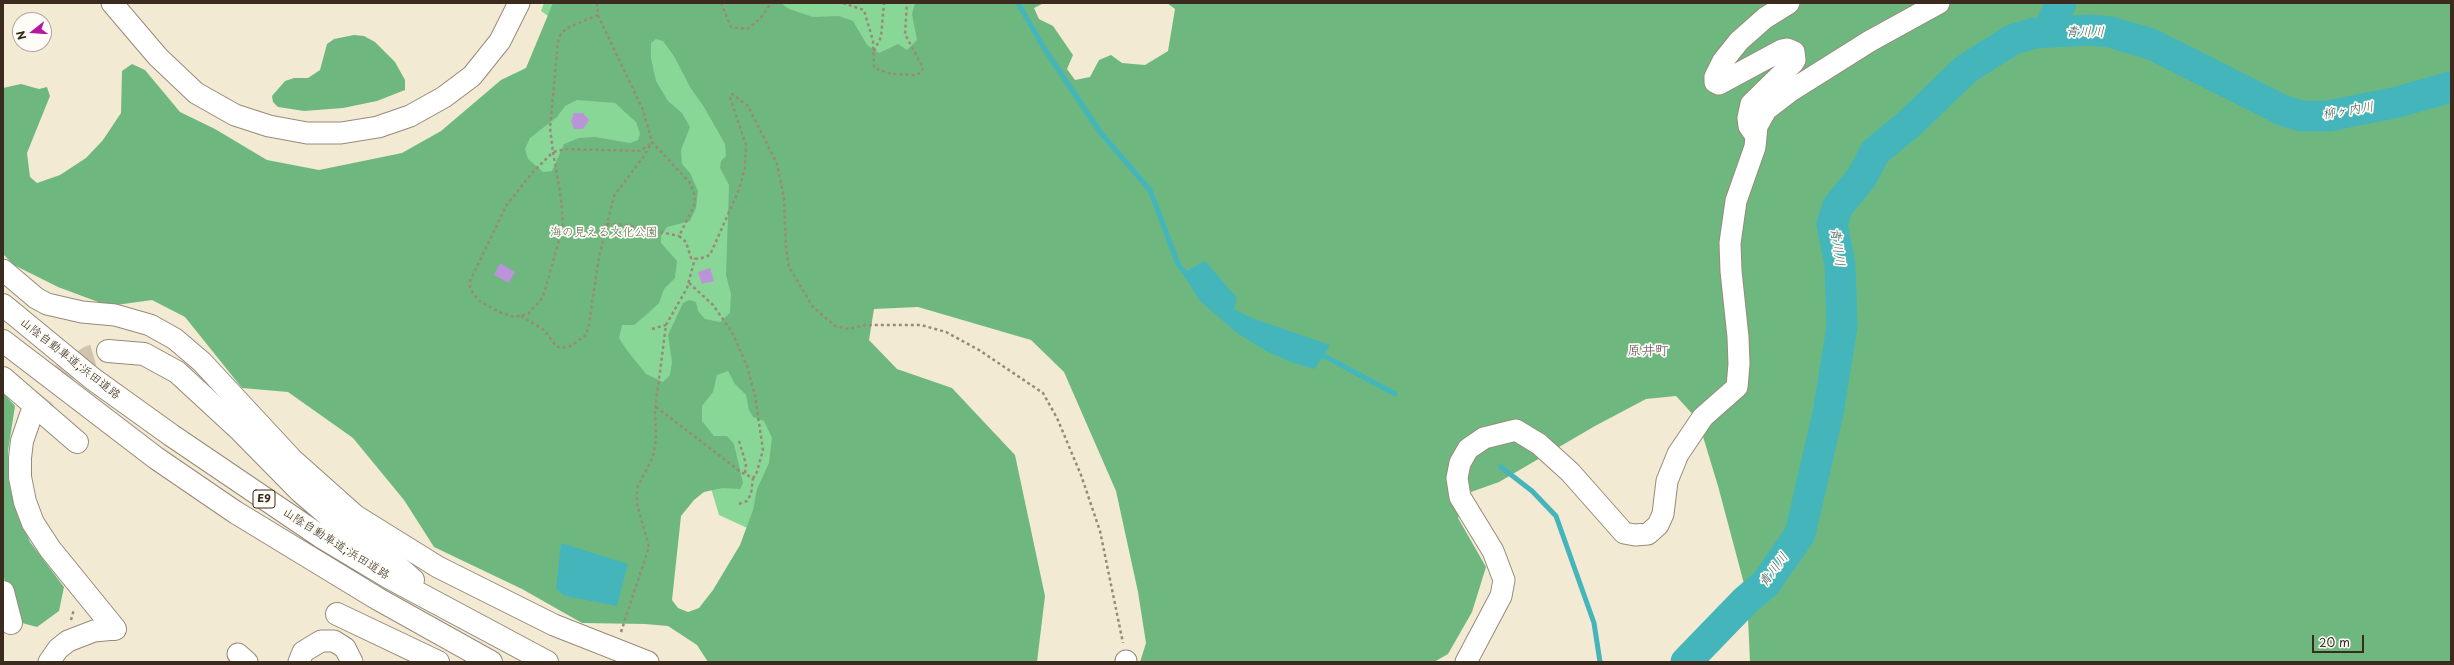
<!DOCTYPE html>
<html>
<head>
<meta charset="utf-8">
<style>
	body { margin:0 }
	#map { position:relative; width:2454px; height:665px; overflow:hidden; background:#f3ead4; font-family:"Playpen Sans",sans-serif }
	canvas { display:block }
	.frame { position:absolute; inset:0; border:4px solid #3b2a1e; pointer-events:none }
	.north { position:absolute; left:12px; top:12px; width:40px; height:40px; box-sizing:border-box; background:#fdfcf7; border:1px solid #afa8a0; border-radius:50%; rotate:253deg; font-size:11px; font-weight:700; line-height:16px; text-align:center; color:#3b2a1e }
	.north::after { content:''; display:block; margin:auto; width:14px; height:18px; background:#b5179e; clip-path:polygon(50% 0,100% 100%,50% 72%,0 100%) }
	.scale { position:absolute; left:2312px; top:635px; width:52px; height:18px; box-sizing:border-box; border:2px solid #3b2a1e; border-top:0; padding-left:5px; font-size:12px; line-height:14px; white-space:nowrap; color:#3b2a1e; -webkit-text-stroke:3px #fdfcf7; paint-order:stroke }
</style>
</head>
<body>
<div id="map">
<canvas width="2454" height="665"></canvas>
<div class="frame"></div>
<div class="north">N</div>
<div class="scale">20 m</div>
</div>
<script>
const ctx = document.querySelector('canvas').getContext('2d');
ctx.lineJoin = 'round';
function paint(path, color) {
  ctx.fillStyle = color;
  ctx.fill(path, 'evenodd');
}
function shape(rows) {
  const path = new Path2D();
  for (const r of rows) {
    path.moveTo(r[0], r[1]);
    for (let i = 2; i < r.length; i += 2) path.lineTo(r[i], r[i + 1]);
  }
  return path;
}
function strokePath(path, color, width, dash) {
  ctx.strokeStyle = color;
  ctx.lineWidth = width;
  ctx.lineCap = dash ? 'butt' : 'round';
  ctx.setLineDash(dash || []);
  ctx.stroke(path);
}
function drawText(font, color, halo, rows, align = 'center') {
  ctx.font = font + ' "Playpen Sans","Klee One",sans-serif';
  ctx.lineWidth = 3.5;
  ctx.setLineDash([]);
  ctx.textBaseline = 'middle';
  ctx.strokeStyle = halo;
  ctx.fillStyle = color;
  for (const [text, x, y, turn = 0] of rows) {
    ctx.save();
    ctx.translate(x, y);
    ctx.rotate((+turn || 0) * Math.PI / 180);
    ctx.textAlign = isNaN(turn) ? turn : align;
    if (halo) ctx.strokeText(text, 0, 0);
    ctx.fillText(text, 0, 0);
    ctx.restore();
  }
}
paint(shape([
	[544,3,930,3,793,446,756,532,719,515,710,485,456,243,503,143,548,16,541,11]
]), '#88d796');
paint(shape([
	[553,3,781,3,789,9,813,17,839,16,853,21,867,45,879,53,898,44,907,50,917,40,912,14,915,3,1044,3,1034,8,1039,19,1053,26,1073,55,1067,69,1075,80,1090,77,1099,60,1111,55,1122,63,1145,65,1168,51,1175,9,1167,3,2451,3,2451,662,1750,662,1747,595,1718,486,1698,420,1676,396,1646,399,1595,426,1499,482,1471,492,1458,518,1486,567,1472,612,1448,654,1434,662,1140,662,1146,643,1138,592,1116,491,1064,372,1031,340,918,307,874,309,869,340,897,369,952,388,1015,455,1045,596,1037,662,708,662,697,645,668,626,645,624,582,623,522,589,434,547,404,500,353,438,288,392,242,388,185,317,152,300,109,306,58,287,14,265,3,254,3,88,21,84,39,89,47,87,50,96,27,153,30,177,37,183,60,175,86,158,103,140,121,113,122,71,132,64,145,70,180,112,215,129,267,160,319,170,402,153,441,131,501,80,526,68],
	[656,39,663,41,674,56,690,87,704,107,725,144,726,156,721,161,720,168,729,185,726,275,731,294,730,313,720,322,705,319,698,311,696,302,689,300,683,303,668,335,672,362,670,375,663,382,646,374,626,349,619,338,622,325,634,325,646,315,659,303,664,289,675,278,677,261,661,243,661,236,667,227,690,221,696,208,698,191,690,173,682,164,681,150,690,127,682,113,668,101,656,81,651,58,651,43],
	[577,100,615,103,636,122,640,134,638,140,630,143,595,137,579,138,564,144,552,171,543,172,528,159,525,149,530,138,557,117,565,106],
	[728,371,735,384,746,395,749,410,753,417,764,421,772,438,769,463,757,489,753,510,740,545,713,590,699,608,688,612,678,608,672,600,681,516,694,500,704,492,722,488,740,489,743,483,734,444,727,436,714,436,702,421,702,406,713,392,717,375],
	[354,35,364,36,375,42,395,62,405,80,405,90,377,101,343,108,304,111,278,107,273,102,272,96,285,81,294,78,308,78,320,70,327,44,334,39],
	[3,393,15,406,8,451,8,477,14,505,30,542,64,587,59,611,37,627,22,623,3,576]
]), '#6eb87f');
paint(shape([
	[1205,261,1237,298,1234,309,1252,318,1330,345,1315,369,1293,363,1266,351,1237,333,1200,301,1182,273],
	[561,543,628,564,617,606,565,596,556,589]
]), '#45b5bc');
strokePath(shape([
	[1018,3,1044,48,1100,132,1150,190,1178,264,1188,276],
	[1319,353,1395,394],
	[1501,467,1532,491,1556,516,1594,623,1600,662]
]), '#45b5bc', 5);
strokePath(shape([
	[2048,31,2061,3],
	[1686,662,1745,601,1766,583,1800,534,1828,413,1842,327,1840,265,1832,224,1838,206,1862,177,1875,152,1909,124,1966,69,2012,40,2034,33,2090,30,2110,32,2151,44,2284,111,2302,116,2328,116,2398,102,2451,87]
]), '#45b5bc', 31);
paint(shape([
	[574,113,583,113,589,120,583,129,574,129,571,121],
	[500,263,515,272,509,283,494,275],
	[710,268,714,281,702,284,698,272]
]), '#ba93d9');
strokePath(shape([
	[31,415,65,371,91,356,108,351]
]), '#cec4b0', 22, [22, 11]);
const minor = shape([
	[112,3,158,57,196,93,235,115,269,126,307,133,341,133,378,127,410,116,444,97,472,76,500,41,519,3],
	[1756,136,1749,126,1748,118,1751,104,1793,63,1795,60,1794,52,1787,49,1782,50,1719,84,1715,82,1715,77,1723,61,1739,41,1765,18,1789,3],
	[3,270,36,298,47,304,82,312,115,315,150,325,175,339,202,362,292,459,356,516,438,567,554,625,648,662],
	[238,654,247,662],
	[1126,661,1126,662],
	[49,662,58,649,68,641,94,631,115,629],
	[299,662,303,652,321,641,334,641,345,648,352,662],
	[1466,662,1501,596,1504,580,1493,551,1460,497,1457,478,1460,463,1468,449,1484,438,1516,430,1539,444,1570,472,1624,533,1635,535,1648,534,1658,525,1663,514,1667,481,1678,454,1703,417,1737,387,1739,364,1738,337,1731,271,1730,243,1736,201,1755,147,1757,126,1766,110,1792,90,1870,41,1939,3]
]);
const highway = shape([
	[3,305,93,379,171,435,320,536,390,578,547,662],
	[3,341,156,458,235,512,378,599,491,662],
	[108,351,144,354,177,372,241,431,301,492,335,521,388,558,413,580],
	[3,378,77,442],
	[31,415,22,441,20,458,20,477,25,502,33,523,50,549,115,629],
	[3,592,11,623],
	[337,614,438,662]
]);
strokePath(minor, '#978a79', 23);
strokePath(highway, '#978a79', 24);
strokePath(shape([
	[597,3,598,15,603,26,643,110,652,142,691,184,695,197,694,206,679,236,686,242,691,258,699,259,710,255,740,187,745,167,746,145,730,97,732,94,748,106,777,164,784,198,786,248,789,267,813,307,835,326,849,329,865,325,921,325,946,332,979,350,1043,393,1057,418,1081,475,1100,531,1123,643],
	[721,3,731,27,747,29,760,19,771,3],
	[843,3,864,10,873,41,874,68,892,74,914,75,921,73,923,68,905,34,907,3],
	[598,15,567,28,561,34,558,41,550,128,553,152,566,149,640,151,650,144],
	[874,51,881,37,884,3],
	[553,152,561,198,563,226,543,297,528,314,514,317,499,312,478,300,470,288,470,281,506,206,532,173,553,152],
	[607,224,628,225,679,236],
	[521,316,544,330,556,346,561,348,571,346,586,335,589,324,599,257,614,196,644,156,652,142],
	[652,329,666,325],
	[656,407,741,472,753,478,756,475,763,450,755,396,747,366,732,332,713,305,688,282],
	[739,441,746,464,745,474],
	[739,504,747,501,751,494,753,478],
	[71,620,74,609],
	[621,632,649,547,637,504,637,488,653,457,656,439,655,410,666,325,687,288,695,258]
]), '#978a79', 2.5, [3, 3]);
strokePath(minor, '#fff', 21);
strokePath(highway, '#fff', 22);
for (const [x, y, w] of [
	[264,499,22]
]) {
  const box = new Path2D();
  box.roundRect(x - w / 2, y - 9, w, 18, 3);
  ctx.fillStyle = '#fdfcf7';
  ctx.fill(box);
  strokePath(box, '#3b2a1e', 1);
}
drawText('bold 11px', '#3b2a1e', null, [
	["E9",264,499]
]);
drawText('12px', '#525e42', '#fdfcf7', [
	["海の見える文化公園",604,233]
]);
drawText('12px', '#3b2a1e', '#fdfcf7', [
	["山陰自動車道;浜田道路",70,359,38],
	["山陰自動車道;浜田道路",336,544,32]
]);
drawText('italic 13px', '#3f625d', '#fdfcf7', [
	["青川川",2085,32],
	["柳ヶ内川",2348,111,-9],
	["青川川",1837,247,82],
	["青川川",1774,570,-53]
]);
drawText('14px', '#674f5f', '#fdfcf7', [
	["原井町",1648,351]
]);
</script>
</body>
</html>
